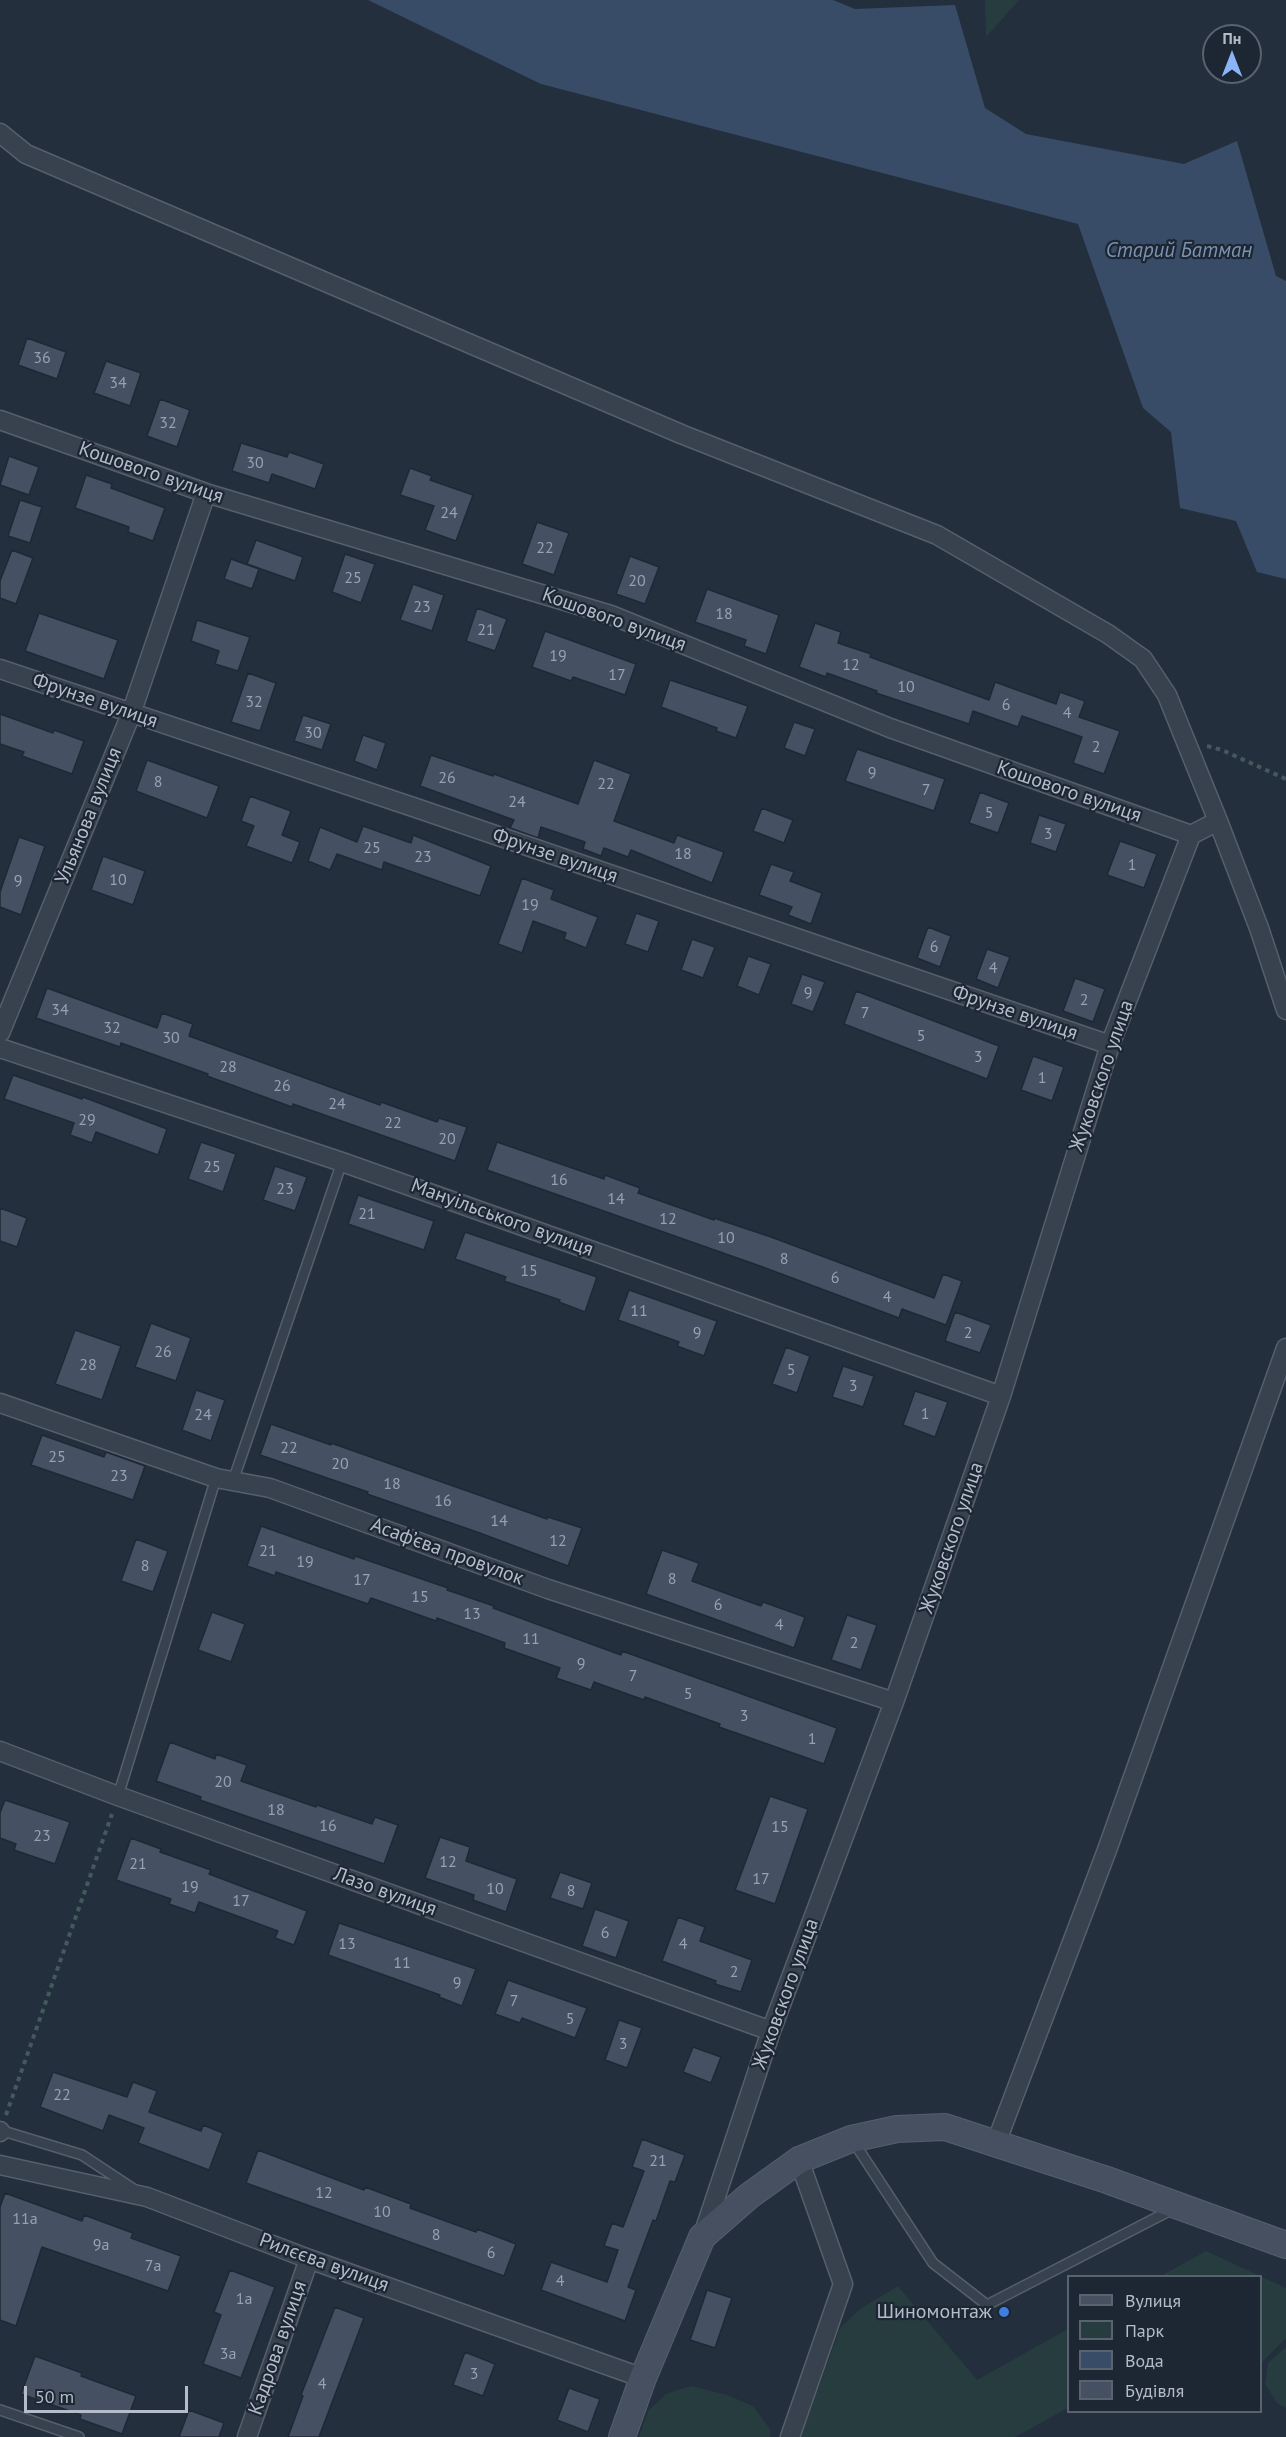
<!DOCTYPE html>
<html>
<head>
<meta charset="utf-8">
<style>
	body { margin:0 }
	#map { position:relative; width:1286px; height:2437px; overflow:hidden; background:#242f3e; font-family:"PT Sans",sans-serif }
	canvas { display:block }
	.legend { position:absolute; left:1067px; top:2275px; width:195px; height:138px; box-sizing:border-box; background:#1d2633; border:2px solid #59626f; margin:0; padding:8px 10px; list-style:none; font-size:18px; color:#b4bcc9 }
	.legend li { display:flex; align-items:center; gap:12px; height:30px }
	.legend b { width:30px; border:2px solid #59626f }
	.north { position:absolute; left:1202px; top:24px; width:60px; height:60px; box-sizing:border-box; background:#1d2633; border:2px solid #59626f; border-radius:50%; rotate:0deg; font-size:16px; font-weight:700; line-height:24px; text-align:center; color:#b4bcc9 }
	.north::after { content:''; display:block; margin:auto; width:21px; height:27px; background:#8ab4f8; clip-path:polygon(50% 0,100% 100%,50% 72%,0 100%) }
	.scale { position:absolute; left:24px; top:2386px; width:164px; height:27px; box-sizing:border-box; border:3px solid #b4bcc9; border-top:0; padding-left:8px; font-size:18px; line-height:21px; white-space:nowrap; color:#b4bcc9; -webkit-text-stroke:4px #1d2633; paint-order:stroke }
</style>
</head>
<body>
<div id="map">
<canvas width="1286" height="2437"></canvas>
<ul class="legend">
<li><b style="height:8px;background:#465061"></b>Вулиця</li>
<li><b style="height:16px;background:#263c3f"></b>Парк</li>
<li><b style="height:16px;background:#394c67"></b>Вода</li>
<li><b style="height:16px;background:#455162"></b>Будівля</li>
</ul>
<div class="north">Пн</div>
<div class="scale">50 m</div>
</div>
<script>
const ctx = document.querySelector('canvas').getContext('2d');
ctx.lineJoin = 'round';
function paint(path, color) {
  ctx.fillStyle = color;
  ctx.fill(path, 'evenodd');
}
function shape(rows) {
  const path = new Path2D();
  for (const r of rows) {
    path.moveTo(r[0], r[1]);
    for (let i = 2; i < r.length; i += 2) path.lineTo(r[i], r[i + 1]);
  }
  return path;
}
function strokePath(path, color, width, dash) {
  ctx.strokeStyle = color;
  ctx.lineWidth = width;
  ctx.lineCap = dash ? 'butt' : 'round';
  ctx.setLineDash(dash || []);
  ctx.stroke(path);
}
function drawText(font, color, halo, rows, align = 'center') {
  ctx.font = font + ' "PT Sans",sans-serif';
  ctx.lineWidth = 4.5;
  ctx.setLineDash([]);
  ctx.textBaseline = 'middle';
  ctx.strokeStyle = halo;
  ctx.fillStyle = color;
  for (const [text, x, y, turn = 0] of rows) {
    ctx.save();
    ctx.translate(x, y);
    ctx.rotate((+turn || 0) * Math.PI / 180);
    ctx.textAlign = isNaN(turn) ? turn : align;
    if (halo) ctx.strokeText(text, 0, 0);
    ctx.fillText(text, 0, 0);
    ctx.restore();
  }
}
paint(shape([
	[985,0,1019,0,986,37],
	[1206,2251,1286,2288,1286,2338,1261,2363,1260,2276,1161,2276],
	[898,2286,977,2380,1068,2329,1068,2408,1015,2437,801,2437,840,2328,860,2309],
	[1286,2347,1286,2408,1277,2403,1265,2384,1268,2363],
	[691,2386,727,2395,753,2406,770,2429,770,2437,639,2437,648,2411,666,2394]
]), '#263c3f');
paint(shape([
	[368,0,833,0,855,9,955,5,985,108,1026,134,1184,164,1237,141,1276,276,1286,281,1286,579,1257,572,1236,521,1180,508,1171,432,1143,408,1078,224,541,84]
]), '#394c67');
const building = shape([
	[27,338,66,352,57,379,18,365,27,338],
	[106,361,141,373,130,406,94,393,106,361],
	[160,399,190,410,177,447,147,436,160,399],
	[241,443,287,457,289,452,324,464,315,489,272,474,269,483,232,471,241,443],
	[9,456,39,467,29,495,0,485,9,456],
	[410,468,432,476,430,480,473,495,456,541,425,530,434,506,400,495,410,468],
	[86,475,112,484,111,488,165,508,153,541,128,532,129,527,75,508,86,475],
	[20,500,42,507,30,543,8,536,20,500],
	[537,522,569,533,554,575,522,564,537,522],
	[256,540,303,557,295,581,247,564,256,540],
	[12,550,33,558,16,604,0,598,0,581,12,550],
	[345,554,375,564,361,603,332,592,345,554],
	[630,556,659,567,645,604,616,594,630,556],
	[231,559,259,569,252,589,224,579,231,559],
	[413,584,444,595,432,631,400,620,413,584],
	[707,589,779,615,766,654,744,646,746,640,695,622,707,589],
	[477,608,507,619,495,651,466,641,477,608],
	[39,613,118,640,104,679,25,651,39,613],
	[197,620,250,637,238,671,215,664,219,651,191,641,197,620],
	[815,623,841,632,838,643,871,654,870,657,989,700,995,682,1056,704,1060,692,1085,701,1079,717,1120,731,1104,774,1073,763,1082,737,1022,716,1018,727,973,711,969,724,876,693,877,691,827,673,826,677,799,667,815,623],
	[545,631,636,664,625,695,573,677,571,681,532,667,545,631],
	[248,673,276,683,260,731,231,722,248,673],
	[670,680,748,706,736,738,716,731,717,728,661,707,670,680],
	[0,714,53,733,54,730,84,741,72,774,22,756,24,752,0,744,0,714],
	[303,715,331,724,322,750,294,741,303,715],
	[794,722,815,729,805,756,784,748,794,722],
	[363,735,386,743,377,770,354,761,363,735],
	[857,749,945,779,934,811,845,781,857,749],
	[431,755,493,776,494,774,578,804,594,760,631,774,614,821,674,843,677,835,724,852,712,883,631,850,628,857,604,848,601,856,583,849,585,842,541,827,538,838,510,828,514,820,420,786,431,755],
	[147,760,219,786,207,818,136,791,147,760],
	[980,792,1009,803,998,833,969,823,980,792],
	[250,796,291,811,282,835,300,842,292,863,246,846,254,826,241,821,250,796],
	[762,808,793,820,784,843,753,831,762,808],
	[1039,815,1066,824,1056,852,1030,843,1039,815],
	[363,826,411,843,413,835,491,866,480,896,384,862,382,870,337,854,330,870,308,861,320,827,357,842,363,826],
	[19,837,45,846,21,915,0,907,0,892,19,837],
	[1120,841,1157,854,1144,888,1107,875,1120,841],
	[103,856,145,871,133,905,91,890,103,856],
	[771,864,794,872,790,881,822,893,811,924,788,915,792,907,759,895,771,864],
	[522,878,554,890,551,899,598,917,586,948,564,939,566,933,533,921,522,953,498,944,522,878],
	[636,913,659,921,648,952,625,944,636,913],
	[928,927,951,936,940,967,917,958,928,927],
	[692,939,715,947,703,978,681,970,692,939],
	[987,949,1010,957,998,988,976,979,987,949],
	[748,956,771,964,759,995,737,986,748,956],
	[802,974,825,982,813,1012,791,1004,802,974],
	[1075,978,1105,989,1093,1022,1063,1011,1075,978],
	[47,988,157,1028,162,1013,193,1024,189,1036,380,1105,381,1102,437,1122,439,1118,467,1127,455,1161,293,1104,292,1107,207,1076,208,1074,121,1043,120,1047,36,1018,47,988],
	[856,991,999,1046,987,1079,844,1024,856,991],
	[1033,1056,1064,1067,1052,1101,1021,1090,1033,1056],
	[13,1075,82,1099,83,1097,167,1129,158,1155,96,1132,92,1143,70,1135,74,1123,4,1099,13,1075],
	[201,1142,236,1154,223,1192,188,1179,201,1142],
	[497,1142,604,1179,605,1175,640,1188,638,1193,714,1220,714,1218,771,1237,934,1298,943,1274,962,1281,946,1325,902,1309,899,1318,760,1266,487,1170,497,1142],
	[275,1166,307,1177,295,1211,263,1200,275,1166],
	[358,1195,434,1221,424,1250,348,1224,358,1195],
	[0,1208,27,1218,17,1247,0,1241,0,1208],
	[465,1232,597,1277,585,1312,559,1302,560,1300,504,1281,506,1277,455,1259,465,1232],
	[629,1290,717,1321,704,1356,677,1346,679,1342,618,1320,629,1290],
	[955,1312,991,1325,980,1353,945,1341,955,1312],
	[151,1323,191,1338,176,1381,135,1367,151,1323],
	[75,1330,121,1346,102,1400,55,1384,75,1330],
	[786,1347,810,1356,797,1393,772,1384,786,1347],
	[843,1366,874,1376,863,1407,832,1397,843,1366],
	[196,1390,225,1400,211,1441,182,1430,196,1390],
	[915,1391,948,1402,935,1437,903,1425,915,1391],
	[271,1424,331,1445,331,1443,547,1519,548,1517,582,1528,568,1566,477,1532,367,1494,368,1492,260,1455,271,1424],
	[42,1435,104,1457,106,1452,145,1466,133,1500,31,1465,42,1435],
	[261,1526,354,1559,355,1556,448,1588,447,1590,494,1606,493,1608,621,1655,622,1651,837,1728,824,1764,719,1727,720,1724,645,1697,644,1700,594,1682,591,1690,556,1678,560,1668,504,1648,505,1643,437,1618,436,1621,371,1598,368,1604,276,1572,275,1576,247,1566,261,1526],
	[136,1539,168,1551,153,1592,121,1581,136,1539],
	[662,1550,699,1563,692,1581,761,1606,763,1602,805,1617,794,1648,646,1594,662,1550],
	[212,1612,245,1624,231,1662,198,1650,212,1612],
	[847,1615,877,1625,861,1670,831,1660,847,1615],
	[170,1742,215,1759,216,1754,247,1765,241,1781,316,1807,317,1805,372,1824,375,1817,398,1825,384,1864,200,1800,201,1797,156,1781,170,1742],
	[770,1796,808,1809,775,1904,735,1890,770,1796],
	[5,1800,70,1822,55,1864,14,1850,16,1844,0,1838,0,1813,5,1800],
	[440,1837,470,1847,466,1861,517,1879,506,1912,473,1900,474,1895,425,1878,440,1837],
	[131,1838,161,1849,160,1852,211,1870,209,1874,307,1911,294,1945,275,1938,278,1931,199,1902,195,1913,169,1904,171,1899,116,1880,131,1838],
	[560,1872,592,1883,583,1909,550,1898,560,1872],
	[595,1909,629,1921,616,1958,582,1946,595,1909],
	[678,1917,705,1927,700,1941,752,1960,741,1992,715,1984,716,1981,662,1961,678,1917],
	[339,1923,476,1969,462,2006,439,1997,440,1995,328,1955,339,1923],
	[508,1980,587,2008,575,2038,522,2018,520,2023,495,2014,508,1980],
	[619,2020,642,2028,627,2068,605,2060,619,2020],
	[693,2047,721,2057,711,2083,683,2072,693,2047],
	[53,2072,127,2097,133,2082,157,2091,149,2112,201,2131,203,2125,223,2133,209,2170,138,2143,144,2128,109,2115,103,2131,40,2107,53,2072],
	[642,2139,685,2155,675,2182,670,2181,656,2221,653,2220,628,2287,636,2290,625,2321,541,2290,551,2262,607,2282,618,2250,604,2246,612,2223,623,2227,644,2171,632,2167,642,2139],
	[258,2150,364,2190,365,2187,411,2204,410,2208,476,2232,477,2229,516,2244,504,2276,246,2183,258,2150],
	[5,2193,82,2221,84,2215,133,2233,131,2238,181,2256,168,2291,42,2247,16,2326,0,2320,0,2207,5,2193],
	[230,2270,275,2287,241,2378,203,2364,221,2315,214,2312,230,2270],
	[707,2290,732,2298,715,2348,690,2340,707,2290],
	[335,2307,364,2318,319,2437,288,2437,303,2396,301,2395,335,2307],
	[465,2352,495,2364,483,2396,453,2385,465,2352],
	[35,2356,82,2373,81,2376,136,2396,122,2434,80,2419,81,2415,21,2394,35,2356],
	[569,2388,600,2399,588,2432,557,2420,569,2388],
	[189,2410,224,2423,219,2437,179,2437,189,2410]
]);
paint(building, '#455162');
strokePath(building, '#1f2835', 1.5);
const lane = shape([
	[233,1481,342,1162],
	[118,1796,216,1478],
	[0,2130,82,2155,135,2190],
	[853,2141,933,2263,987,2305,1173,2209],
	[0,2410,79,2437]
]);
const street = shape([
	[0,133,26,154,681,434,937,535,1108,634,1143,659,1167,695,1218,821,1259,928,1286,1010],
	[0,420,206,493,611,615,890,728,1191,835,1218,821],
	[0,669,422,810,1110,1045],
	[0,1033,131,714,206,493],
	[0,1048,342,1162,1001,1396],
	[0,1403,216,1478,270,1488,548,1589,894,1702],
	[0,1751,118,1796,771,2031],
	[0,2132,0,2131],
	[996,2143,1107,1850,1286,1348],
	[0,2165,147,2197,309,2259,643,2378],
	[703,2235,771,2031,894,1702,1001,1396,1110,1045,1191,835],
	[247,2437,309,2259],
	[790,2437,843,2284,799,2160]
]);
const secondary = shape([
	[622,2437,643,2378,702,2237,749,2196,799,2160,851,2139,897,2129,945,2127,1107,2180,1286,2245]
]);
strokePath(lane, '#565f6c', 12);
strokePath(street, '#565f6c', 21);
strokePath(secondary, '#565f6c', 28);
strokePath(shape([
	[1207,746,1222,750,1286,779],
	[6,2115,112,1814]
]), '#44595c', 4, [4.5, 4.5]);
strokePath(lane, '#38414e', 9);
strokePath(street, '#38414e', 18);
strokePath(secondary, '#465061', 26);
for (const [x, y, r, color] of [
	[1004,2312,6,"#3f7fe0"]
]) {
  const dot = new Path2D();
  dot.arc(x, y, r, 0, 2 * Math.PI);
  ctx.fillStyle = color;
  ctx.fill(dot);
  strokePath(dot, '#1d2633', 2);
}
drawText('16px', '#98a1af', null, [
	["36",42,358],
	["34",118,383],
	["32",168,423],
	["30",255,463],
	["24",449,513],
	["22",545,548],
	["25",353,578],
	["20",637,581],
	["23",422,607],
	["18",724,614],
	["21",486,630],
	["19",558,656],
	["12",851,665],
	["17",617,675],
	["10",906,687],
	["32",254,702],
	["6",1006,705],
	["4",1067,713],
	["30",313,733],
	["2",1096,747],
	["9",872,773],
	["26",447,778],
	["8",158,782],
	["22",606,784],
	["7",926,790],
	["24",517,802],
	["5",989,813],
	["3",1048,834],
	["25",372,848],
	["18",683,854],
	["23",423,857],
	["1",1132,865],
	["10",118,880],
	["9",18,881],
	["19",530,905],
	["6",934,947],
	["4",993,968],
	["9",808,993],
	["2",1084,1000],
	["34",60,1010],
	["7",865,1013],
	["32",112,1028],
	["5",921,1036],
	["30",171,1038],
	["3",978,1057],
	["28",228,1067],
	["1",1042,1078],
	["26",282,1086],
	["24",337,1104],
	["29",87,1120],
	["22",393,1123],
	["20",447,1139],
	["25",212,1167],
	["16",559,1180],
	["23",285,1189],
	["14",616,1199],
	["21",367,1214],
	["12",668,1219],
	["10",726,1238],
	["8",784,1259],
	["15",529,1271],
	["6",835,1278],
	["4",887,1297],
	["11",639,1311],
	["9",697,1333],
	["2",968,1333],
	["26",163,1352],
	["28",88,1365],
	["5",791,1370],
	["3",853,1386],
	["1",925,1414],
	["24",203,1415],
	["22",289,1448],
	["25",57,1457],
	["20",340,1464],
	["23",119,1476],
	["18",392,1484],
	["16",443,1501],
	["14",499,1521],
	["12",558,1541],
	["21",268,1551],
	["19",305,1562],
	["8",145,1566],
	["8",672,1579],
	["17",362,1580],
	["15",420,1597],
	["6",718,1605],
	["13",472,1614],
	["4",779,1625],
	["11",531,1639],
	["2",854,1643],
	["9",581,1664],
	["7",633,1676],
	["5",688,1694],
	["3",744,1716],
	["1",812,1739],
	["20",223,1782],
	["18",276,1810],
	["16",328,1826],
	["15",780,1827],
	["23",42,1836],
	["12",448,1862],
	["21",138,1864],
	["17",761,1879],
	["19",190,1887],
	["10",495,1889],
	["8",571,1891],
	["17",241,1901],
	["6",605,1933],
	["13",347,1944],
	["4",683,1944],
	["11",402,1963],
	["2",734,1972],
	["9",457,1983],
	["7",514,2001],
	["5",570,2019],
	["3",623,2044],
	["22",62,2095],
	["21",658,2161],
	["12",324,2193],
	["10",382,2212],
	["11а",25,2219],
	["8",436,2235],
	["9а",101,2245],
	["6",491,2253],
	["7а",153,2266],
	["4",560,2281],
	["1а",244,2299],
	["3а",228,2354],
	["3",474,2374],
	["4",322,2384]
]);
drawText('20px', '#b4bcc9', '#1d2633', [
	["Кошового вулиця",151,473,19],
	["Кошового вулиця",614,620,20],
	["Фрунзе вулиця",95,701,19],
	["Кошового вулиця",1069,792,19],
	["Ульянова вулиця",89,816,-68],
	["Фрунзе вулиця",555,856,19],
	["Фрунзе вулиця",1015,1013,19],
	["Жуковского улица",1102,1076,-71],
	["Мануільського вулиця",502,1218,20],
	["Жуковского улица",952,1538,-71],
	["Асаф’єва провулок",447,1552,20],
	["Лазо вулиця",385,1892,20],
	["Жуковского улица",786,1994,-70],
	["Рилєєва вулиця",324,2263,20],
	["Кадрова вулиця",278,2348,-71]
]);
drawText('20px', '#b4bcc9', '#1d2633', [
	["Шиномонтаж",992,2312]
], 'right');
drawText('italic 21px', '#7c92b1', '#1d2633', [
	["Старий Батман",1179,251]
]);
</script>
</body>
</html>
